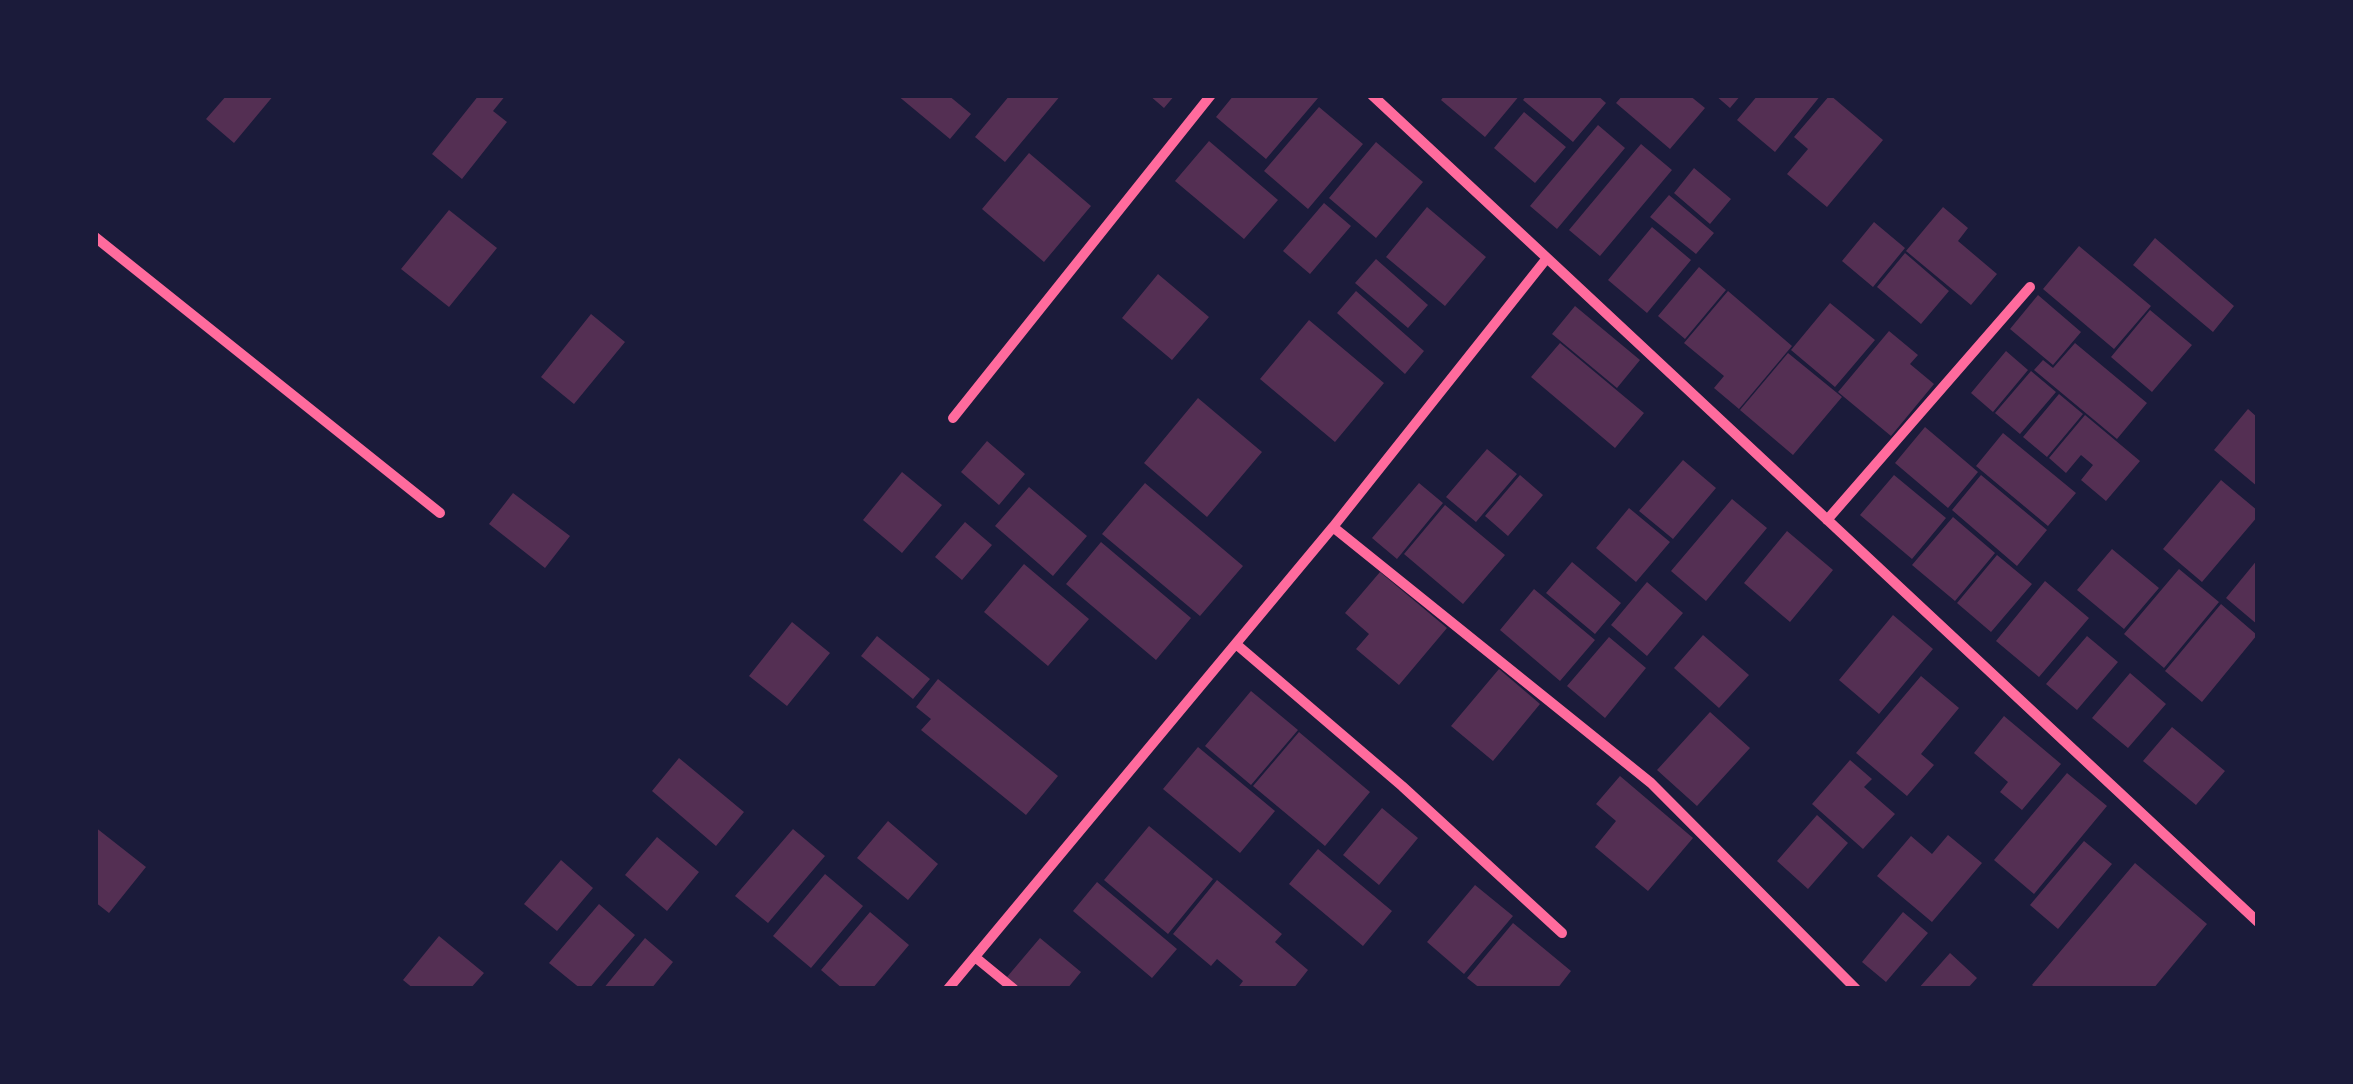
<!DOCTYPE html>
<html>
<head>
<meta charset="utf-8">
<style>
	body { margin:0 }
	#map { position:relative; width:2353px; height:1084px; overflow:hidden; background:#1b1b3a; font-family:Montserrat,sans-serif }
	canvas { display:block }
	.frame { position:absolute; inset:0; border:98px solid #1b1b3a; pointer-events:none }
</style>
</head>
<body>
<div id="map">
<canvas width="2353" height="1084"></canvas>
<div class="frame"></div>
</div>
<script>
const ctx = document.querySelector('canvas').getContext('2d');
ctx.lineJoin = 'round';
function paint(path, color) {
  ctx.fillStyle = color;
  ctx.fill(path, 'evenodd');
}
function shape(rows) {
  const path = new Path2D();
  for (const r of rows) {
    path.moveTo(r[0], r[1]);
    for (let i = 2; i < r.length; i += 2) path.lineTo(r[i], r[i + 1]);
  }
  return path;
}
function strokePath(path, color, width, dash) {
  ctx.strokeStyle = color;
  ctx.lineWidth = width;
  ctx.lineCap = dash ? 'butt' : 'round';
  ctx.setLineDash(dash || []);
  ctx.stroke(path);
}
paint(shape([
	[227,95,274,95,234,143,206,119],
	[479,95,506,95,493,111,507,122,462,179,432,154],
	[897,95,948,95,971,114,950,139],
	[1010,95,1061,95,1005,162,975,137],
	[1149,95,1175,95,1164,108],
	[1234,95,1314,95,1318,98,1266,159,1216,117],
	[1445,95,1520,95,1485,137,1441,100],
	[1527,95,1597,95,1606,103,1573,142,1523,100],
	[1623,95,1689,95,1705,108,1670,149,1616,103],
	[1715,95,1741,95,1730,108],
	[1758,95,1821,95,1775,152,1737,120],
	[1830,95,1883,140,1827,207,1787,174,1808,149,1794,137],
	[1319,107,1363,144,1308,209,1264,171],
	[1524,112,1566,147,1535,183,1494,148],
	[1598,125,1625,148,1557,229,1530,206],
	[1209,141,1278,200,1244,239,1175,181],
	[1376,142,1423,182,1376,238,1329,198],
	[1641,144,1672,170,1600,256,1569,230],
	[1029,153,1091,206,1044,262,982,209],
	[1694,168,1731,199,1710,224,1674,193],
	[1669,195,1714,233,1696,254,1650,217],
	[1324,203,1351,226,1310,274,1283,251],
	[1427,207,1486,257,1445,306,1386,257],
	[1943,207,1968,228,1958,241,1997,274,1971,305,1906,251],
	[449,210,497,248,449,307,401,269],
	[1874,222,1905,248,1873,287,1842,261],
	[1652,227,1691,260,1647,313,1608,280],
	[2155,238,2234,306,2213,332,2133,265],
	[2079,246,2151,306,2114,349,2043,289],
	[1905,253,1949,291,1921,324,1877,287],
	[1376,259,1428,305,1408,328,1355,283],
	[1699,267,1726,290,1685,339,1658,316],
	[1158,274,1209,317,1172,360,1122,318],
	[1356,291,1424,351,1405,374,1337,313],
	[1728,291,1792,346,1739,409,1714,388,1724,376,1684,343],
	[2038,295,2081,332,2053,365,2010,329],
	[1830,303,1875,340,1835,387,1791,350],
	[1575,306,1640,360,1617,388,1552,334],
	[2150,310,2192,345,2152,392,2111,357],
	[591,314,625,342,574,404,541,377],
	[1309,320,1384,383,1335,442,1260,379],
	[1889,331,1918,355,1910,364,1934,384,1891,436,1838,392],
	[1560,343,1644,413,1615,448,1531,377],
	[2075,343,2147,403,2117,439,2034,370,2043,360,2053,368],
	[2006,351,2028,370,1993,412,1971,393],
	[1788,353,1842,397,1793,455,1740,410],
	[2031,371,2056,392,2020,434,1995,413],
	[2059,394,2083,414,2047,457,2023,437],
	[1198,398,1262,452,1207,517,1144,463],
	[2248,409,2258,418,2258,487,2214,450],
	[2085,415,2140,461,2106,501,2081,480,2093,465,2081,455,2066,473,2049,458],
	[1925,427,1978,472,1948,508,1895,463],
	[2003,433,2076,493,2048,526,1976,466],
	[987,441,1025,474,999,505,961,472],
	[1487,449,1517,474,1476,522,1446,497],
	[1683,460,1716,488,1673,539,1639,511],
	[902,472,942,505,902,553,863,520],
	[1520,475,1543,495,1508,536,1485,516],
	[1894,475,1946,518,1912,559,1860,515],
	[1981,475,2047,530,2017,566,1952,510],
	[2221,480,2258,511,2258,516,2202,582,2163,549],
	[1145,483,1243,566,1200,616,1102,534],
	[1419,483,1443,503,1397,559,1372,538],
	[1029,487,1087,536,1053,576,995,526],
	[513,493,570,536,545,568,489,524],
	[1732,499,1767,528,1706,601,1671,571],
	[1445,505,1505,555,1463,604,1404,554],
	[1629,508,1670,542,1636,582,1596,548],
	[1953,517,1995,553,1955,601,1912,565],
	[965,522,992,545,962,580,935,557],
	[1787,531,1833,570,1790,622,1744,583],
	[1101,542,1191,618,1156,660,1066,584],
	[2112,549,2159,588,2124,629,2077,590],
	[1997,555,2032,584,1991,632,1957,603],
	[2258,559,2258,625,2226,598],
	[1572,562,1621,603,1595,634,1546,593],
	[1024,564,1089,619,1048,666,984,612],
	[2179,569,2219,602,2164,668,2124,634],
	[1380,572,1447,628,1399,685,1356,649,1369,634,1345,613],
	[2045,581,2089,618,2039,677,1996,641],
	[1647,582,1683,613,1647,656,1611,625],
	[1534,589,1595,640,1560,681,1500,630],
	[2221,604,2257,635,2202,702,2165,671],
	[1893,615,1933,649,1879,714,1839,680],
	[792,622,830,653,787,706,749,676],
	[1703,635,1749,675,1719,708,1674,668],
	[877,636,930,679,913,699,861,656],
	[2087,636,2118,662,2077,710,2046,684],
	[1609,637,1646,668,1605,718,1567,686],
	[1499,669,1540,704,1493,761,1451,726],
	[2130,673,2166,704,2128,748,2092,718],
	[1921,676,1959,708,1921,754,1934,765,1907,796,1856,753],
	[938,679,1058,776,1026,815,921,730,931,719,916,707],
	[1251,691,1298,730,1251,785,1205,746],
	[1710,712,1750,748,1697,806,1657,770],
	[2004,716,2061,764,2022,810,2000,792,2008,782,1974,753],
	[2172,727,2225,771,2196,805,2143,761],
	[1299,732,1370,792,1325,846,1253,786],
	[1198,747,1275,811,1240,853,1163,789],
	[679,758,744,812,716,846,652,791],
	[1850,760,1872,779,1864,787,1895,814,1863,849,1812,804],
	[2067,773,2107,806,2034,894,1994,860],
	[1620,776,1693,838,1648,891,1595,847,1616,821,1596,804],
	[1382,808,1418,838,1379,885,1343,855],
	[1817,815,1848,843,1808,889,1777,861],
	[888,821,938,864,908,900,857,858],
	[1149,826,1213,879,1168,934,1104,880],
	[95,827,146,867,109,913,95,902],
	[793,829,825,856,768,923,735,896],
	[1948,835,1982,863,1932,922,1877,876,1911,836,1932,854],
	[657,837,699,872,667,911,625,875],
	[2084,841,2112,864,2058,929,2030,905],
	[1318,849,1392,911,1363,946,1289,884],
	[561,860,593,888,557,931,524,904],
	[2135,863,2207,924,2153,989,2037,989,2032,985],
	[825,874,863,906,811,968,773,936],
	[1217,880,1282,934,1275,942,1308,970,1293,989,1237,989,1243,981,1217,959,1211,966,1173,934],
	[1097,882,1177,949,1152,978,1073,911],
	[1475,885,1513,916,1464,974,1427,942],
	[599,904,635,935,589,989,581,989,549,963],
	[870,912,909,945,872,989,843,989,821,970],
	[1903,912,1928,933,1886,982,1862,962],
	[1513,923,1571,971,1557,989,1481,989,1467,978],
	[439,936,484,973,470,989,414,989,403,980],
	[645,938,673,962,651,989,603,989],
	[1040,938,1081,972,1067,989,1022,989,1007,977],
	[1950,953,1977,978,1967,989,1918,989]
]), '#542f53');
strokePath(shape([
	[95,237,440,513],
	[1547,258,2258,922],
	[953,418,1211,95],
	[1827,520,2030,287],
	[1333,527,1651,783,1856,989],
	[1236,644,1402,786,1562,933],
	[975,957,1014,989],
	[948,989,1333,527,1547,258,1372,95]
]), '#ff6b9d', 10);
</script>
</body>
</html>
